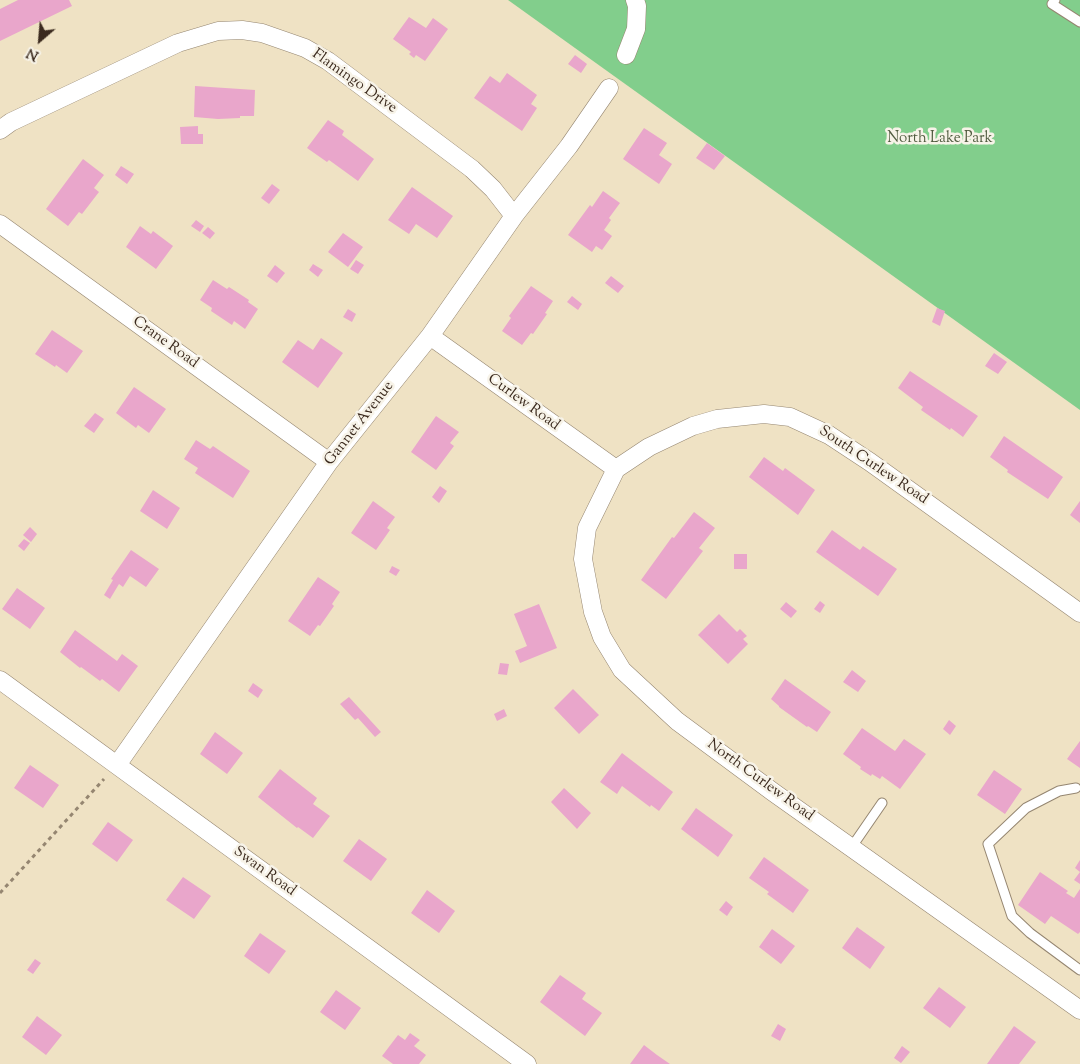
<!DOCTYPE html>
<html>
<head>
<meta charset="utf-8">
<style>
	body { margin:0 }
	#map { position:relative; width:1080px; height:1064px; overflow:hidden; background:#efe2c4; font-family:"Sorts Mill Goudy",serif }
	canvas { display:block }
	.north { position:absolute; left:15px; top:15px; width:50px; height:50px; -webkit-text-stroke:4px #f7f3e8; paint-order:stroke; rotate:207deg; font-size:14px; font-weight:700; line-height:20px; text-align:center; color:#3b2a1e }
	.north::after { content:''; display:block; margin:auto; width:18px; height:22px; background:#3b2a1e; clip-path:polygon(50% 0,100% 100%,50% 72%,0 100%) }
</style>
</head>
<body>
<div id="map">
<canvas width="1080" height="1064"></canvas>
<div class="north">N</div>
</div>
<script>
const ctx = document.querySelector('canvas').getContext('2d');
ctx.lineJoin = 'round';
function paint(path, color) {
  ctx.fillStyle = color;
  ctx.fill(path, 'evenodd');
}
function shape(rows) {
  const path = new Path2D();
  for (const r of rows) {
    path.moveTo(r[0], r[1]);
    for (let i = 2; i < r.length; i += 2) path.lineTo(r[i], r[i + 1]);
  }
  return path;
}
function strokePath(path, color, width, dash) {
  ctx.strokeStyle = color;
  ctx.lineWidth = width;
  ctx.lineCap = dash ? 'butt' : 'round';
  ctx.setLineDash(dash || []);
  ctx.stroke(path);
}
function drawText(font, color, halo, rows, align = 'center') {
  ctx.font = font + ' "Sorts Mill Goudy",serif';
  ctx.lineWidth = 5;
  ctx.setLineDash([]);
  ctx.textBaseline = 'middle';
  ctx.strokeStyle = halo;
  ctx.fillStyle = color;
  for (const [text, x, y, turn = 0] of rows) {
    ctx.save();
    ctx.translate(x, y);
    ctx.rotate((+turn || 0) * Math.PI / 180);
    ctx.textAlign = isNaN(turn) ? turn : align;
    if (halo) ctx.strokeText(text, 0, 0);
    ctx.fillText(text, 0, 0);
    ctx.restore();
  }
}
paint(shape([
	[508,0,1080,0,1080,410]
]), '#82ce8c');
paint(shape([
	[18,0,69,0,72,6,0,41,0,9],
	[409,17,426,28,433,18,448,29,425,61,416,55,414,58,409,54,411,52,393,39],
	[575,55,587,64,581,73,568,64],
	[507,73,537,95,531,104,537,108,522,131,474,98,490,76,500,83],
	[195,86,255,90,254,116,240,116,240,118,218,119,194,117],
	[328,120,344,131,342,135,374,159,358,181,329,160,327,162,307,148],
	[198,126,198,134,203,134,203,144,181,144,180,127],
	[644,128,667,143,659,155,672,164,659,184,623,159],
	[707,143,725,156,714,170,696,158],
	[83,159,104,175,94,188,99,192,82,214,79,212,68,226,46,209],
	[121,166,134,174,127,184,115,175],
	[272,184,280,190,269,204,261,198],
	[412,187,453,216,437,238,416,224,409,234,388,220],
	[603,191,620,203,609,218,611,220,604,230,612,236,602,250,596,246,592,252,568,235,590,205,592,207],
	[196,220,204,226,200,232,191,226],
	[140,226,151,234,153,231,173,246,156,269,126,247],
	[208,227,215,233,210,239,202,233],
	[343,233,363,247,348,267,328,252],
	[356,260,364,265,358,274,350,269],
	[313,264,323,270,318,277,309,270],
	[275,265,285,273,277,283,267,276],
	[611,276,624,286,618,293,605,283],
	[213,280,227,289,229,287,249,300,248,302,258,309,245,329,234,321,232,325,211,311,212,308,200,300],
	[531,286,553,301,545,313,547,314,533,334,531,333,522,345,502,331,511,318,509,316],
	[572,296,582,304,578,310,567,302],
	[937,308,945,311,940,326,932,322],
	[348,309,356,314,352,322,343,317],
	[52,330,83,351,67,373,56,365,55,367,35,354],
	[321,338,343,353,318,388,282,362,298,340,313,350],
	[994,353,1007,362,998,374,985,366],
	[910,371,978,416,963,437,951,428,950,430,921,410,923,407,898,388],
	[134,387,166,409,149,433,138,425,136,428,116,413],
	[95,413,104,419,94,433,84,426],
	[436,416,459,432,450,443,454,446,436,470,411,452],
	[1004,436,1063,477,1048,499,1007,472,1008,470,990,457],
	[196,440,210,449,213,446,250,471,233,498,195,473,198,468,184,459],
	[764,457,783,471,785,468,815,490,798,515,749,477],
	[440,486,447,491,439,503,432,497],
	[153,490,180,508,167,529,140,511],
	[373,501,395,517,387,528,390,530,376,550,351,533],
	[1080,501,1080,523,1070,515],
	[694,512,715,528,699,548,703,551,666,599,641,580,672,537,674,538],
	[30,527,37,534,31,542,23,535],
	[832,530,860,550,863,546,897,569,878,596,816,552],
	[24,539,30,543,24,551,18,546],
	[131,550,159,569,146,587,130,576,123,587,119,584,110,599,104,595,113,580,111,579],
	[734,554,747,554,747,569,734,569],
	[392,566,400,570,396,576,389,572],
	[318,577,340,592,332,604,334,606,320,626,318,625,310,636,288,621],
	[17,588,45,608,30,629,2,609],
	[820,601,825,605,820,613,814,609],
	[786,602,797,611,791,618,780,609],
	[539,604,557,648,520,663,515,651,527,646,514,614],
	[719,614,737,632,740,629,747,636,743,639,748,644,728,664,698,635],
	[75,630,117,661,122,654,138,666,119,692,102,679,100,681,81,667,80,668,60,652],
	[500,663,509,664,507,675,498,674],
	[852,670,866,681,858,692,843,682],
	[785,679,831,712,817,732,808,726,807,727,779,707,779,706,771,699],
	[253,683,263,690,258,698,248,691],
	[573,689,599,715,579,734,554,708],
	[349,697,381,732,375,737,358,718,355,720,340,704],
	[504,709,507,716,497,721,494,714],
	[949,720,956,726,950,735,943,729],
	[862,728,895,751,904,739,926,754,900,789,882,776,880,779,872,774,871,776,860,769,861,767,843,754],
	[215,732,243,753,227,774,200,754],
	[1080,741,1080,768,1067,759],
	[622,753,673,792,659,811,651,805,650,807,622,786,617,794,600,782],
	[30,765,59,785,43,808,14,788],
	[280,769,317,798,313,804,330,816,313,838,298,827,297,828,258,797],
	[994,770,1022,789,1005,814,977,795],
	[564,788,591,813,577,829,551,802],
	[696,808,733,835,718,857,681,829],
	[108,822,133,840,117,862,92,844],
	[359,839,387,859,371,881,343,861],
	[764,857,809,890,793,913,767,894,769,892,749,878],
	[1080,860,1080,884,1074,880,1080,872,1075,868],
	[1040,872,1068,891,1066,893,1074,898,1080,889,1080,932,1078,934,1051,916,1045,924,1018,905],
	[183,877,211,896,194,919,166,900],
	[427,890,455,911,439,933,411,913],
	[726,901,733,907,727,916,719,910],
	[857,927,885,947,870,969,842,948],
	[772,929,795,946,781,964,759,947],
	[260,933,286,951,269,974,244,956],
	[35,959,41,963,33,974,27,970],
	[560,975,586,993,582,999,602,1013,585,1036,540,1002],
	[939,987,966,1007,950,1028,923,1008],
	[336,990,361,1008,345,1030,320,1012],
	[37,1016,62,1035,46,1055,22,1037],
	[778,1024,786,1029,780,1041,771,1036],
	[1014,1026,1036,1042,1019,1064,987,1064],
	[410,1033,420,1040,414,1046,426,1055,419,1064,393,1064,382,1056,398,1035,405,1040],
	[644,1045,657,1055,670,1064,630,1064],
	[902,1046,910,1052,901,1063,894,1058]
]), '#e9a6cb');
const lane = shape([
	[1055,0,1052,4,1080,22],
	[1076,788,1059,791,1026,808,988,844,1012,916,1030,933,1080,970],
	[851,848,882,803]
]);
const street = shape([
	[626,55,636,29,637,6,635,0],
	[0,130,11,122,178,43,218,31,242,30,262,33,305,48,328,61,472,169,493,189,514,216],
	[0,224,329,462],
	[430,336,616,469],
	[1080,613,870,462,829,435,790,417,764,414,717,419,693,426,649,447,616,469,587,528,583,559,593,612,602,637,622,670,677,721,773,792,1080,1010],
	[0,680,527,1064],
	[117,765,329,462,430,336,514,216,569,146,609,88]
]);
strokePath(lane, '#958671', 11);
strokePath(street, '#958671', 19);
strokePath(shape([
	[0,893,104,779]
]), '#958671', 3, [4, 4]);
strokePath(lane, '#fff', 9);
strokePath(street, '#fff', 18);
drawText('15px', '#3b2a1e', '#f7f3e8', [
	["Flamingo Drive",354,82,35],
	["Crane Road",165,343,36],
	["Curlew Road",523,403,36],
	["Gannet Avenue",360,424,-52],
	["South Curlew Road",873,466,34],
	["North Curlew Road",760,781,36],
	["Swan Road",264,872,36]
]);
drawText('15px', '#505b3f', '#f7f3e8', [
	["North Lake Park",940,139]
]);
</script>
</body>
</html>
